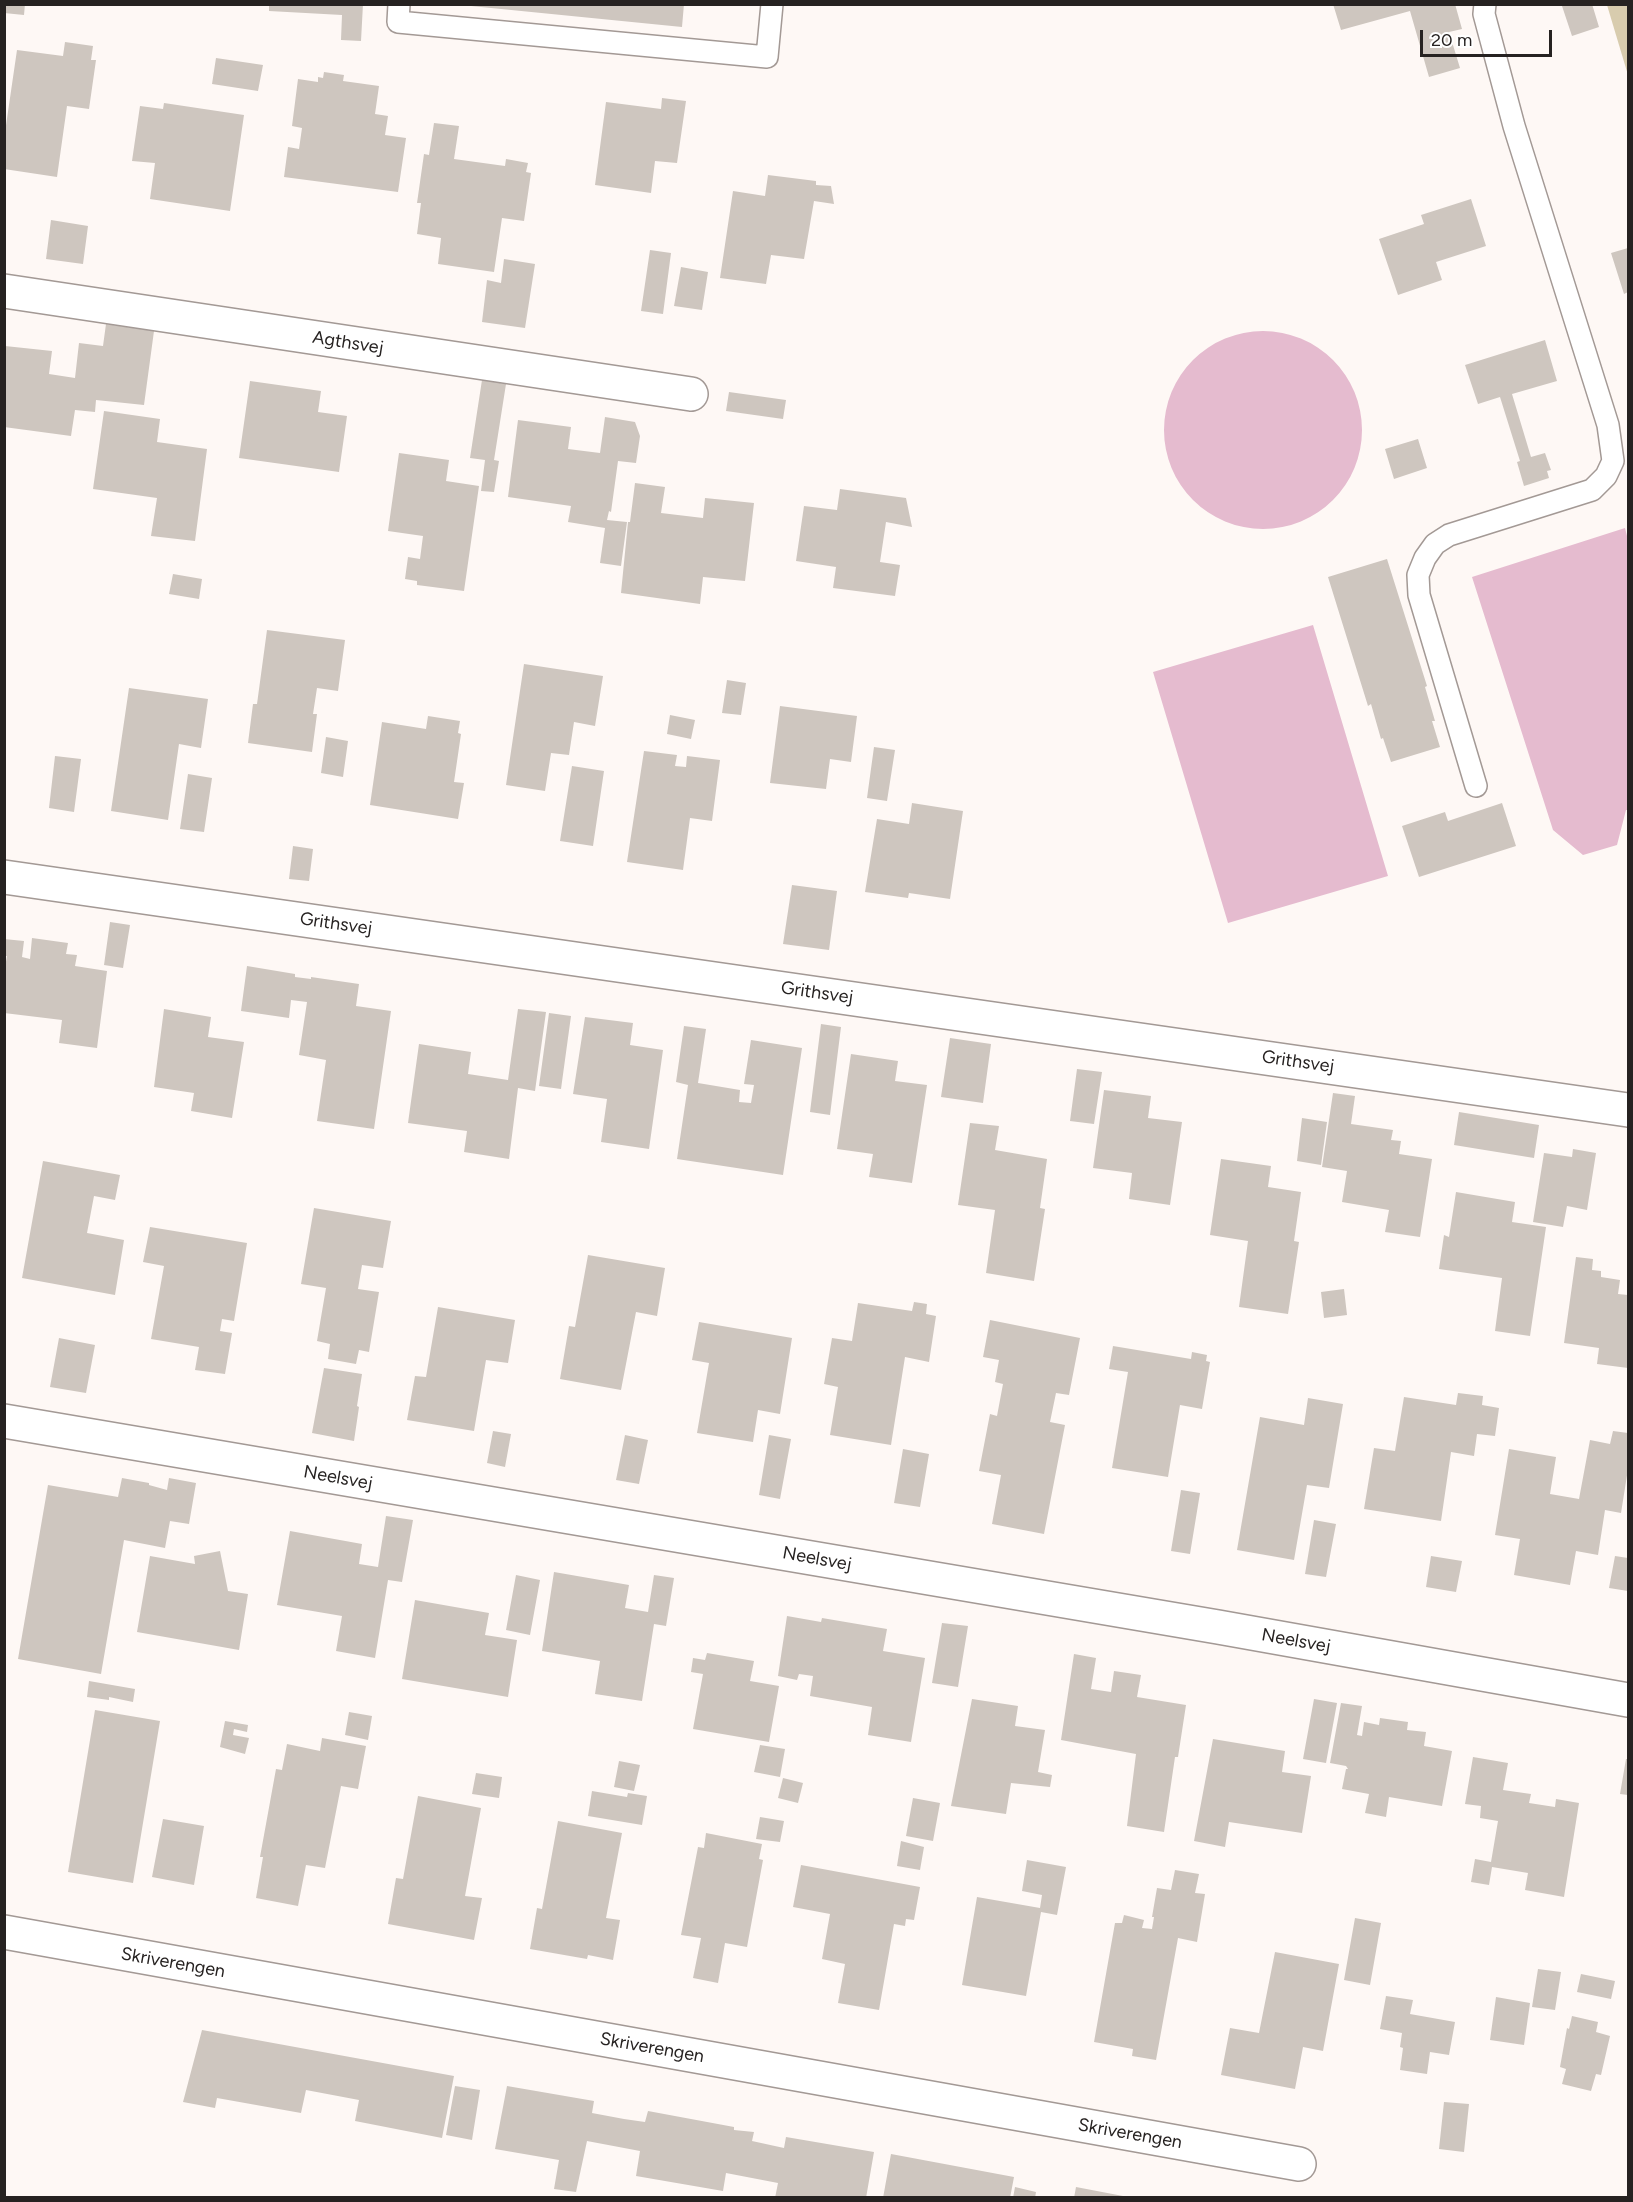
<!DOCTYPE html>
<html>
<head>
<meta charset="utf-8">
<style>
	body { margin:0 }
	#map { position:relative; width:1633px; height:2202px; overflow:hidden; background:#fef8f5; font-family:Figtree,sans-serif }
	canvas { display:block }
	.frame { position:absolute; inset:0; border:6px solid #262221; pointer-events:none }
	.scale { position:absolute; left:1420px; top:30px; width:132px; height:27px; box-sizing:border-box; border:3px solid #262221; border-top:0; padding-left:8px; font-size:18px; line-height:21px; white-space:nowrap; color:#262221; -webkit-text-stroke:4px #fff; paint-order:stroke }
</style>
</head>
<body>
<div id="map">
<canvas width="1633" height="2202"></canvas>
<div class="frame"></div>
<div class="scale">20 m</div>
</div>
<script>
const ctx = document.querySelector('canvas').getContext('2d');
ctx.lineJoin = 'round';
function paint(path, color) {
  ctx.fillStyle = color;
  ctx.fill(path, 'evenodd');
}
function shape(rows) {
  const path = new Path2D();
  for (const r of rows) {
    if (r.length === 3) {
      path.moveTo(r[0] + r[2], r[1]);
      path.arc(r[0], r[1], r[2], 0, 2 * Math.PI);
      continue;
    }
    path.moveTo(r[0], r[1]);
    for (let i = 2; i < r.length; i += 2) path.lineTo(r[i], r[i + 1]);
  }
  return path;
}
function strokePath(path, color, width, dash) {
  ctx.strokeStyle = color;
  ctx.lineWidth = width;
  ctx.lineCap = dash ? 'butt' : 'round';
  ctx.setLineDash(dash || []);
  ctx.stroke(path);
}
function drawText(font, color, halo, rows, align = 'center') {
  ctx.font = font + ' Figtree,sans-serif';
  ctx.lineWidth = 6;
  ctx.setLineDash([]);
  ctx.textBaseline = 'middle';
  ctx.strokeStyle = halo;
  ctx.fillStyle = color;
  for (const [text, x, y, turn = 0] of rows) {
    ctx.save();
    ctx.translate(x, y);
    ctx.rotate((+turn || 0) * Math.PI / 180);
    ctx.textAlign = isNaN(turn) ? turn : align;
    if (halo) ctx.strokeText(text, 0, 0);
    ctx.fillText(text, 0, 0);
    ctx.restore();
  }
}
paint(shape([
	[1607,5,1628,5,1628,75]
]), '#d8ccae');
paint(shape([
	[1263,430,99],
	[1625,528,1628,540,1628,810,1626,810,1617,845,1583,855,1553,830,1472,577],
	[1313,625,1388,876,1228,923,1153,672]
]), '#e5bbcf');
paint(shape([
	[4,4,25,4,24,15,4,13],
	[269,4,363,4,361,41,341,40,342,15,269,11],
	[471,4,684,4,682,27,471,6],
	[1333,4,1455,4,1462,29,1449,32,1460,68,1429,77,1410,11,1341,30],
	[1568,4,1592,4,1599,27,1572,36,1562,6],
	[65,42,93,46,91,60,96,60,89,109,67,106,57,177,4,169,4,139,17,50,63,56],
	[216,58,263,65,258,91,212,84],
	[324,72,344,75,343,81,379,86,375,114,388,116,385,135,406,138,398,192,284,177,288,147,299,149,302,128,292,126,298,79,318,82,318,77,323,78],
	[662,98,686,101,677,163,655,161,651,193,595,185,606,102,661,109],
	[164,103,244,115,230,211,150,199,155,163,132,161,140,106,163,109],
	[434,123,459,126,454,159,505,166,506,159,528,163,526,172,531,173,524,221,502,218,494,272,438,264,441,238,417,234,421,203,417,203,424,154,429,155],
	[768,175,816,181,816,185,831,186,834,204,814,201,804,259,771,255,766,284,720,278,733,191,765,196],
	[1471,199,1486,246,1436,262,1442,280,1398,295,1379,239,1424,224,1421,215],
	[51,220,88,226,83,264,46,259],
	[1628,248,1628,292,1624,294,1611,253],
	[650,250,671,253,663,314,641,311],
	[504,259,535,264,525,328,482,322,487,280,501,283],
	[681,267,708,272,702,310,674,306],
	[106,324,154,331,144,405,96,400,95,412,75,410,71,436,4,427,5,346,52,351,49,374,75,378,79,343,103,346],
	[1545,340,1557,381,1512,394,1531,457,1545,453,1551,470,1547,471,1549,478,1524,486,1517,462,1520,461,1500,397,1478,404,1465,365],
	[482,380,506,384,494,460,499,461,494,492,481,491,485,460,470,458],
	[250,381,321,391,318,412,347,416,339,472,239,458],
	[729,392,786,400,783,419,726,411],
	[104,411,160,419,157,442,207,449,195,541,151,536,157,498,93,489],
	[605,417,635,422,640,436,636,463,618,461,611,512,609,511,607,520,627,522,621,566,600,563,605,528,568,522,571,506,508,497,518,420,571,427,568,449,600,453],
	[1418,439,1427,468,1394,479,1385,449],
	[399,453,449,460,446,481,479,486,464,591,417,585,417,581,405,579,408,557,420,559,423,536,388,531],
	[635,483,665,487,661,513,703,518,705,498,754,503,745,581,703,577,700,604,621,593,628,522,630,522],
	[840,489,906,498,912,527,886,522,880,562,900,565,895,596,833,588,836,567,796,561,804,506,837,510],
	[1387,559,1427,686,1425,687,1435,721,1432,721,1440,747,1391,762,1383,738,1381,739,1371,704,1368,706,1328,577],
	[173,574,202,579,199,599,169,594],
	[267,630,345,640,338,691,317,688,313,714,317,714,312,752,248,743,253,704,257,704],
	[524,664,603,676,595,726,574,722,569,755,551,753,545,791,506,785],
	[727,680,746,683,741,715,722,713],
	[129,688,208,699,201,748,179,744,168,820,111,811],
	[780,706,857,716,851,762,830,759,826,789,770,783],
	[670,715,695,720,691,739,667,734],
	[428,716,460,721,458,733,461,734,454,782,464,783,458,819,370,805,382,722,426,729],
	[326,737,348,741,343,777,321,773],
	[874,747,895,750,887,801,867,798],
	[644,751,677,755,675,766,686,767,687,756,720,760,712,821,690,818,683,870,627,862],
	[55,756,81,759,74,812,49,808],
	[572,766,604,771,593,846,560,841],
	[188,774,212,778,204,832,180,829],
	[912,803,963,811,950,899,909,893,908,898,865,892,877,819,909,824],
	[1502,803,1516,846,1419,877,1402,826,1445,812,1448,821],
	[293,846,313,849,309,881,289,879],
	[792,885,837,891,829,950,783,944],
	[110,922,130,925,123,968,104,965],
	[32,938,68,943,66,954,77,955,75,966,107,971,97,1048,59,1043,62,1020,4,1013,4,973,7,956,4,956,4,939,24,941,22,957,30,959],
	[247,966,295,974,295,977,311,979,311,977,359,984,356,1006,391,1011,374,1129,317,1121,326,1060,299,1055,307,1002,291,1000,289,1018,241,1011],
	[164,1009,211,1017,208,1037,244,1042,232,1118,191,1111,194,1093,154,1087],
	[518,1009,546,1012,535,1091,518,1088,509,1159,464,1152,467,1131,408,1123,419,1044,471,1052,468,1074,508,1080],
	[549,1013,571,1016,561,1089,539,1086],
	[585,1017,633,1023,630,1045,663,1050,649,1149,601,1142,607,1099,573,1094],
	[821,1024,841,1027,830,1115,810,1112],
	[684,1026,706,1029,698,1083,740,1090,739,1102,751,1103,754,1085,744,1084,751,1040,802,1048,783,1175,677,1159,688,1085,676,1082],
	[950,1038,991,1044,983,1103,941,1097],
	[851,1054,898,1061,895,1081,927,1085,912,1183,869,1177,873,1154,837,1149],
	[1077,1069,1102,1072,1094,1124,1070,1121],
	[1104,1090,1151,1096,1148,1118,1182,1122,1170,1205,1129,1199,1132,1173,1093,1168],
	[1333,1093,1355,1096,1351,1124,1393,1130,1391,1140,1401,1141,1399,1154,1432,1159,1420,1237,1385,1232,1389,1210,1342,1202,1347,1171,1322,1167],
	[1459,1112,1539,1125,1534,1158,1454,1145],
	[1302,1118,1327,1122,1321,1165,1297,1161],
	[970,1123,999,1126,995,1150,1047,1159,1040,1208,1045,1209,1034,1281,986,1273,995,1210,958,1205],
	[1573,1149,1596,1153,1587,1210,1567,1206,1563,1227,1533,1222,1544,1153,1572,1157],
	[1221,1159,1271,1166,1268,1187,1301,1192,1294,1241,1299,1242,1288,1314,1239,1307,1248,1241,1210,1235],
	[43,1161,120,1175,115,1200,94,1196,87,1233,124,1240,115,1295,22,1278],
	[1456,1192,1515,1202,1512,1222,1546,1227,1530,1336,1495,1331,1502,1278,1439,1269,1444,1235,1449,1237],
	[314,1208,391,1221,383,1268,362,1265,358,1289,379,1292,369,1352,359,1350,356,1364,328,1359,330,1344,317,1341,326,1288,301,1284],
	[150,1227,247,1243,234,1321,222,1319,220,1331,232,1333,225,1374,195,1370,199,1347,151,1339,164,1266,143,1262],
	[588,1255,665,1268,657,1316,636,1312,621,1390,560,1379,569,1326,575,1327],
	[1576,1257,1593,1259,1592,1270,1601,1271,1601,1277,1620,1280,1618,1294,1628,1295,1628,1368,1597,1364,1599,1348,1564,1343],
	[1344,1289,1347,1315,1324,1318,1321,1292],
	[914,1302,927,1304,926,1314,936,1316,929,1362,905,1357,891,1445,830,1435,838,1387,824,1384,832,1338,852,1341,858,1303,912,1311],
	[438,1307,515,1320,508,1363,486,1360,474,1431,407,1420,415,1376,426,1377],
	[990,1320,1080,1338,1069,1395,1056,1393,1050,1422,1065,1425,1044,1534,992,1524,1001,1475,979,1471,990,1414,997,1416,1003,1384,995,1382,999,1360,983,1357],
	[699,1322,792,1338,780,1414,758,1410,753,1442,697,1433,709,1363,692,1360],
	[59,1338,95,1345,86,1393,50,1387],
	[1113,1346,1191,1359,1192,1352,1207,1355,1206,1361,1210,1362,1202,1409,1180,1405,1168,1477,1112,1468,1128,1372,1109,1369],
	[324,1368,362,1374,357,1406,359,1407,354,1441,312,1433],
	[1458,1393,1483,1396,1482,1405,1499,1408,1495,1436,1477,1434,1474,1456,1451,1452,1441,1521,1364,1509,1374,1448,1395,1451,1404,1397,1456,1405],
	[1308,1398,1343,1404,1329,1488,1307,1485,1294,1560,1237,1550,1260,1417,1304,1425],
	[493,1431,511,1434,505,1467,487,1463],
	[1613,1431,1628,1433,1628,1469,1621,1513,1605,1510,1598,1555,1576,1551,1570,1585,1514,1575,1520,1539,1495,1535,1509,1449,1556,1457,1550,1494,1579,1499,1590,1440,1610,1444],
	[625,1435,648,1440,639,1484,616,1480],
	[769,1435,791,1439,780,1499,759,1495],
	[903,1449,929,1454,920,1507,894,1503],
	[122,1478,149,1483,149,1485,167,1490,169,1478,196,1483,189,1524,170,1521,165,1548,124,1540,101,1674,18,1659,48,1485,118,1497],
	[1181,1490,1200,1493,1190,1554,1171,1551],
	[386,1516,413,1520,402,1582,388,1580,375,1658,336,1651,342,1616,277,1605,290,1531,362,1544,359,1564,378,1567],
	[1314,1520,1336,1524,1326,1577,1305,1574],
	[220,1551,228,1591,248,1594,239,1650,137,1632,150,1556,195,1564,194,1556],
	[1431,1556,1462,1561,1456,1592,1426,1587],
	[1615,1556,1628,1558,1628,1591,1609,1588],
	[554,1572,629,1585,625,1608,648,1612,654,1575,674,1578,666,1626,654,1624,642,1701,595,1694,600,1661,542,1651],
	[516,1575,540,1580,530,1635,506,1630],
	[415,1600,489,1613,485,1635,517,1640,508,1697,402,1679],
	[787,1616,821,1622,822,1618,887,1629,883,1651,925,1658,911,1742,868,1735,872,1707,810,1696,813,1676,799,1674,797,1680,778,1676],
	[942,1623,968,1626,958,1687,932,1683],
	[707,1653,754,1661,750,1681,779,1686,769,1742,693,1729,703,1674,691,1672,693,1658,705,1660],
	[1074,1654,1096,1658,1091,1689,1111,1692,1114,1671,1141,1675,1137,1697,1186,1705,1178,1757,1175,1757,1164,1832,1127,1826,1136,1754,1061,1740],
	[89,1681,135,1689,133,1702,109,1697,109,1700,87,1697],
	[972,1699,1018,1706,1015,1726,1045,1730,1038,1772,1052,1775,1050,1787,1011,1783,1006,1814,951,1806],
	[1314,1699,1337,1703,1326,1763,1303,1759],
	[1341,1703,1362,1706,1357,1735,1362,1736,1364,1722,1379,1725,1380,1718,1408,1722,1407,1730,1426,1732,1424,1746,1452,1751,1442,1806,1389,1797,1386,1817,1365,1813,1369,1794,1342,1789,1346,1769,1348,1769,1346,1766,1330,1763],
	[95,1710,160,1721,133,1883,68,1872],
	[349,1712,372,1716,368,1740,345,1735],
	[225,1721,248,1725,247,1732,234,1729,233,1735,249,1738,245,1754,220,1747],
	[322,1738,366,1746,358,1789,341,1786,325,1868,306,1865,298,1906,256,1898,263,1857,260,1857,276,1769,282,1770,287,1744,320,1751],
	[1213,1739,1285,1751,1282,1772,1311,1776,1302,1833,1229,1822,1225,1847,1194,1841],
	[760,1745,785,1749,780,1777,754,1772],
	[1473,1757,1508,1763,1503,1790,1531,1794,1529,1803,1555,1807,1556,1799,1579,1803,1564,1897,1525,1890,1528,1873,1492,1867,1489,1885,1471,1882,1475,1859,1491,1862,1498,1821,1480,1818,1481,1806,1465,1804],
	[1626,1759,1628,1759,1628,1795,1620,1794],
	[619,1761,640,1765,634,1791,614,1787],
	[476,1773,502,1777,499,1798,472,1794],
	[783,1778,803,1783,798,1803,778,1798],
	[592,1791,627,1797,628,1793,647,1796,642,1825,588,1816],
	[418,1796,481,1808,465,1896,482,1898,474,1940,388,1924,396,1878,403,1879],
	[913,1798,940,1803,933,1841,906,1836],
	[760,1817,784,1821,780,1842,756,1839],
	[163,1819,204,1826,194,1885,152,1877],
	[558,1821,622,1833,606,1918,620,1920,613,1960,588,1955,587,1959,530,1949,537,1908,542,1909],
	[706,1833,762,1844,759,1859,763,1860,747,1947,725,1943,718,1983,693,1978,701,1938,681,1935,698,1847,704,1848],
	[901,1841,924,1847,920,1870,897,1866],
	[1027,1860,1066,1867,1057,1915,1041,1912,1026,1996,962,1985,977,1897,1040,1908,1042,1895,1022,1891],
	[801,1865,920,1887,914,1920,906,1919,905,1926,894,1924,879,2010,838,2003,845,1964,822,1959,830,1914,793,1907],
	[1175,1870,1199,1874,1195,1893,1205,1894,1197,1942,1178,1938,1156,2060,1132,2056,1133,2049,1094,2042,1115,1923,1122,1923,1124,1915,1144,1920,1142,1928,1152,1929,1154,1917,1152,1917,1157,1888,1171,1890],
	[1355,1918,1381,1923,1370,1985,1344,1980],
	[1275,1952,1339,1964,1323,2051,1303,2047,1295,2089,1221,2075,1230,2028,1259,2033],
	[1538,1969,1561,1972,1555,2010,1532,2007],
	[1581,1974,1615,1981,1611,1999,1577,1992],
	[1386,1996,1413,2000,1410,2014,1455,2022,1449,2055,1430,2052,1427,2074,1400,2070,1403,2048,1400,2047,1402,2033,1380,2029],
	[1496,1997,1530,2003,1524,2045,1490,2040],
	[1572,2016,1598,2022,1596,2032,1610,2036,1601,2075,1596,2074,1591,2091,1562,2084,1566,2069,1560,2067,1567,2028,1569,2029],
	[202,2030,454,2076,442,2138,355,2121,359,2100,306,2090,301,2113,217,2098,215,2108,183,2102],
	[455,2086,480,2090,472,2140,446,2135],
	[507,2086,594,2101,592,2113,624,2119,645,2122,648,2111,734,2127,734,2130,754,2132,752,2141,784,2148,786,2137,874,2152,866,2198,775,2198,778,2183,726,2173,723,2191,636,2176,640,2151,587,2141,576,2192,554,2189,559,2160,495,2149],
	[1444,2102,1469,2104,1464,2152,1439,2149],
	[891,2154,1014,2177,1010,2198,883,2198],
	[1015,2187,1036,2192,1035,2198,1013,2198],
	[1076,2187,1123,2196,1123,2198,1074,2198]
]), '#cec6bf');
const service = shape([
	[399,4,398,22,767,57,772,4],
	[1476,786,1419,595,1418,575,1425,558,1435,544,1449,535,1592,490,1606,476,1613,461,1608,425,1514,126,1484,14,1485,4]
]);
const minor = shape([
	[4,291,691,394],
	[4,877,1628,1110],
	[4,1421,1218,1627,1628,1700],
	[4,1932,1299,2164]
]);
strokePath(service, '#a39995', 24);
strokePath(minor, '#a39995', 36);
strokePath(service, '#fff', 21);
strokePath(minor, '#fff', 33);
drawText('18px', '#262221', '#fff', [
	["Agthsvej",348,343,9],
	["Grithsvej",336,924,8],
	["Grithsvej",817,993,8],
	["Grithsvej",1298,1062,8],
	["Neelsvej",338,1478,10],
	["Neelsvej",817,1559,10],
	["Neelsvej",1296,1641,10],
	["Skriverengen",173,1963,10],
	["Skriverengen",652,2048,10],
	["Skriverengen",1130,2134,10]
]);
</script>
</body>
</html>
